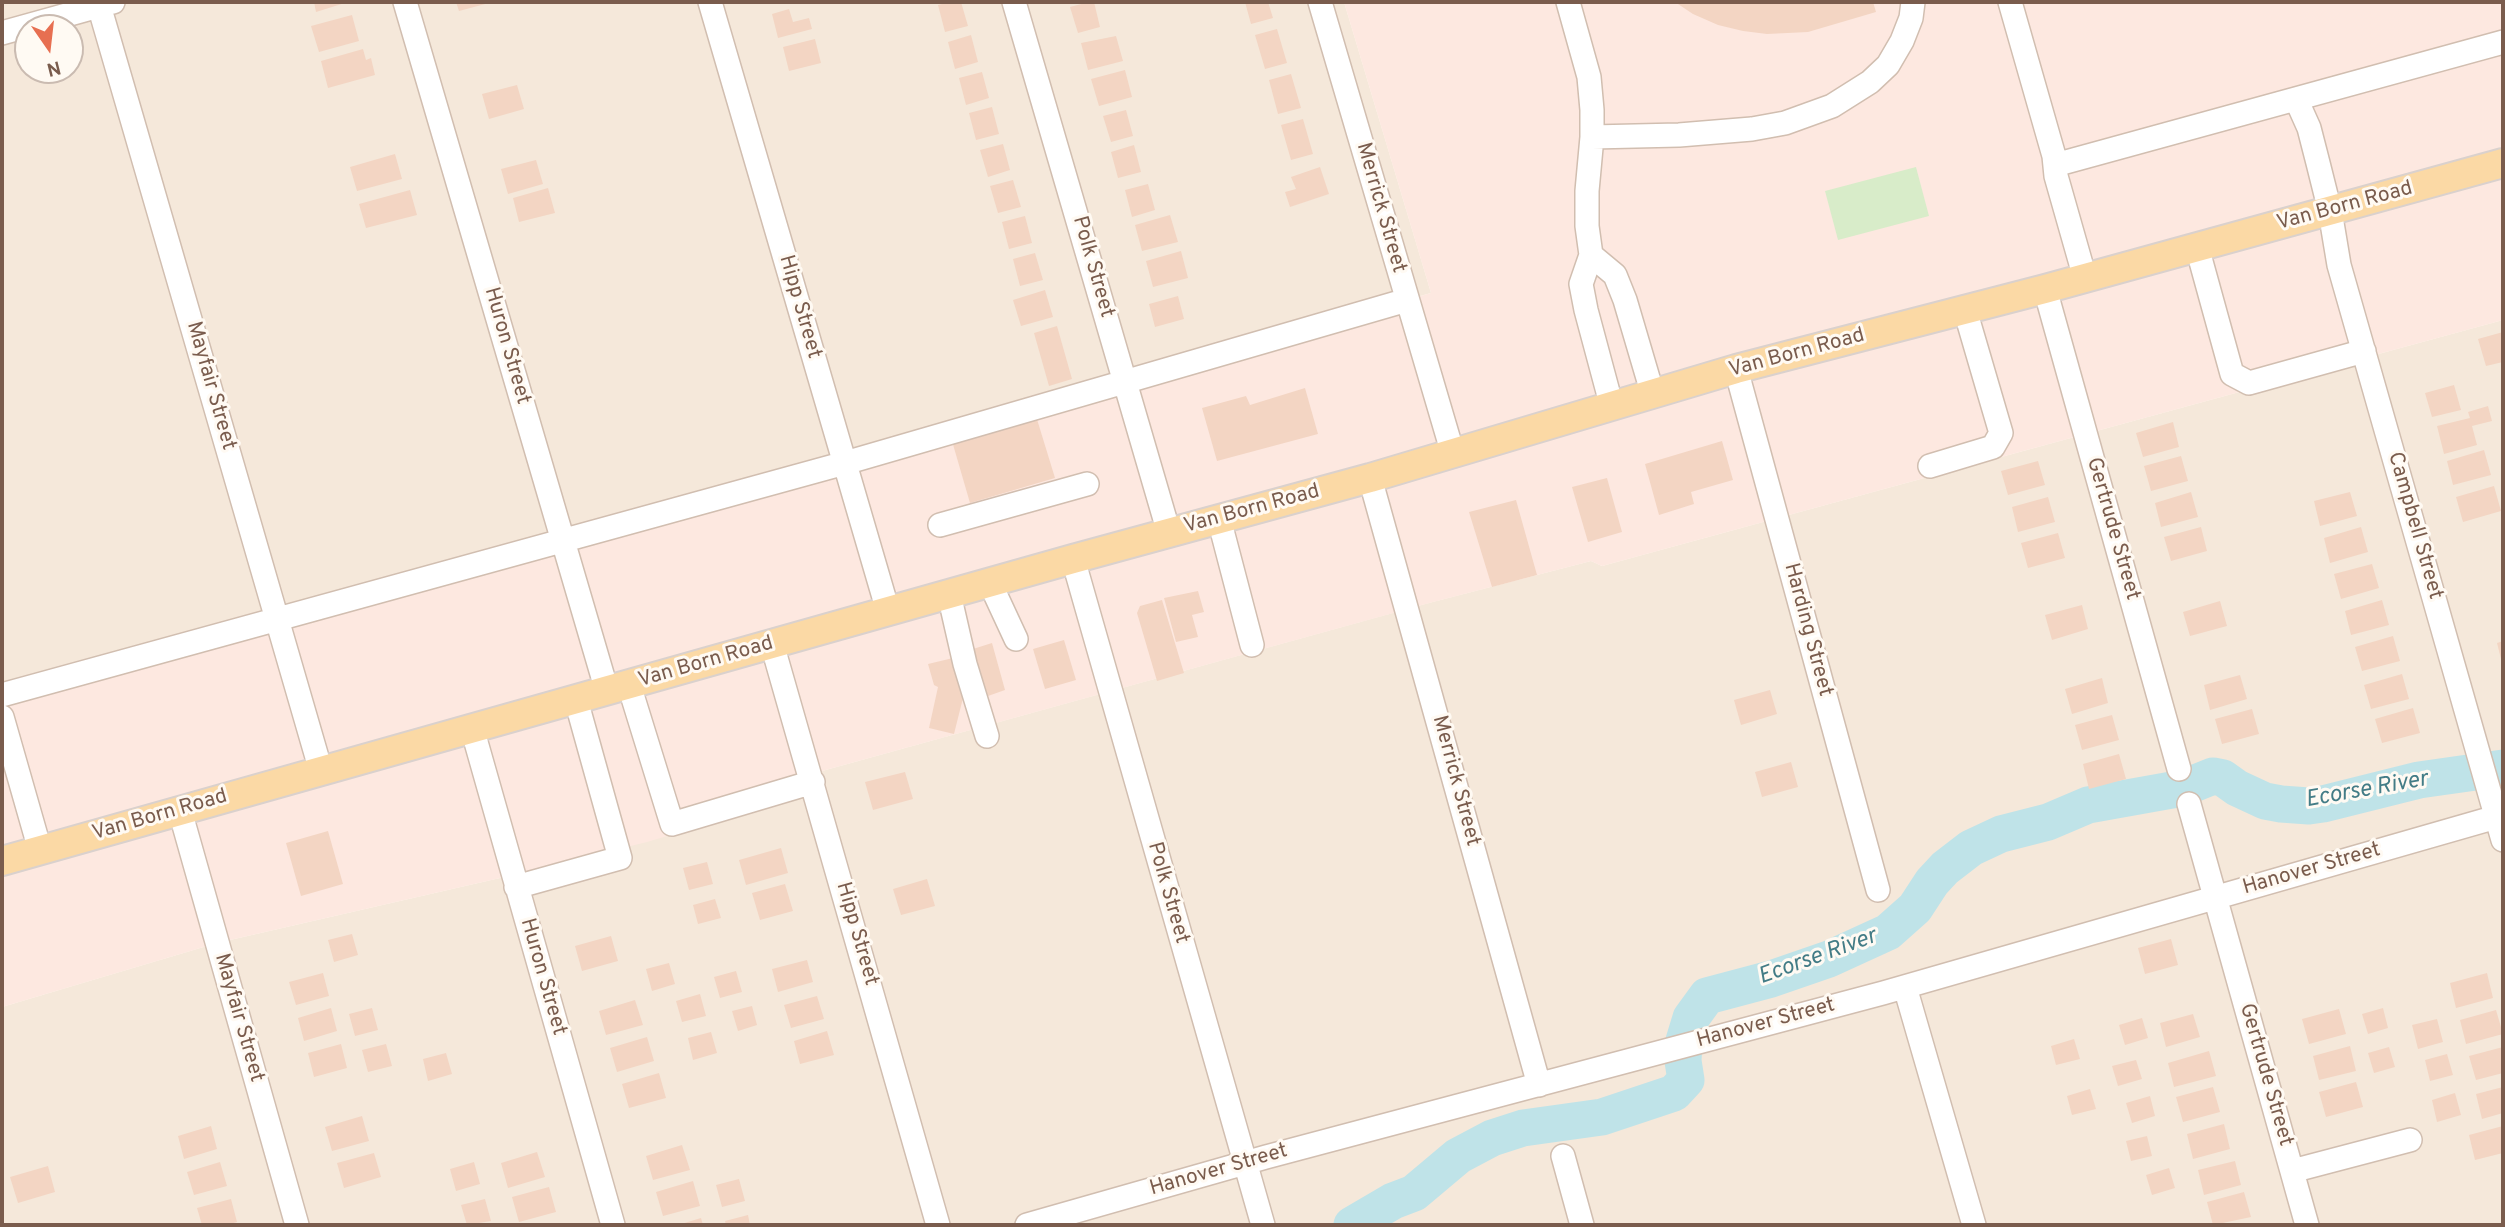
<!DOCTYPE html>
<html>
<head>
<meta charset="utf-8">
<style>
	body { margin:0 }
	#map { position:relative; width:2505px; height:1227px; overflow:hidden; background:#fdf6ec; font-family:Overpass,sans-serif }
	canvas { display:block }
	.frame { position:absolute; inset:0; border:4px solid #7a5c4d; pointer-events:none }
	.north { position:absolute; left:14px; top:14px; width:70px; height:70px; box-sizing:border-box; background:#fffaf3; border:2px solid #cabbb1; border-radius:50%; rotate:166deg; font-size:19px; font-weight:700; line-height:28px; text-align:center; color:#7a5c4d }
	.north::after { content:''; display:block; margin:auto; width:24px; height:32px; background:#e76f51; clip-path:polygon(50% 0,100% 100%,50% 72%,0 100%) }
</style>
</head>
<body>
<div id="map">
<canvas width="2505" height="1227"></canvas>
<div class="frame"></div>
<div class="north">N</div>
</div>
<script>
const ctx = document.querySelector('canvas').getContext('2d');
ctx.lineJoin = 'round';
function paint(path, color) {
  ctx.fillStyle = color;
  ctx.fill(path, 'evenodd');
}
function shape(rows) {
  const path = new Path2D();
  for (const r of rows) {
    path.moveTo(r[0], r[1]);
    for (let i = 2; i < r.length; i += 2) path.lineTo(r[i], r[i + 1]);
  }
  return path;
}
function strokePath(path, color, width, dash) {
  ctx.strokeStyle = color;
  ctx.lineWidth = width;
  ctx.lineCap = dash ? 'butt' : 'round';
  ctx.setLineDash(dash || []);
  ctx.stroke(path);
}
function drawText(font, color, halo, rows, align = 'center') {
  ctx.font = font + ' Overpass,sans-serif';
  ctx.lineWidth = 6;
  ctx.setLineDash([]);
  ctx.textBaseline = 'middle';
  ctx.strokeStyle = halo;
  ctx.fillStyle = color;
  for (const [text, x, y, turn = 0] of rows) {
    ctx.save();
    ctx.translate(x, y);
    ctx.rotate((+turn || 0) * Math.PI / 180);
    ctx.textAlign = isNaN(turn) ? turn : align;
    if (halo) ctx.strokeText(text, 0, 0);
    ctx.fillText(text, 0, 0);
    ctx.restore();
  }
}
paint(shape([
	[2,2,1344,2,1431,293,2,695],
	[28,28,70,28,70,70,28,70],
	[2503,320,2503,1225,2,1225,2,1007,217,943,513,875,822,771,1425,604,1591,561,1602,566]
]), '#f5e8da');
paint(shape([
	[1344,2,2503,2,2503,320,1602,566,1591,561,1433,602,822,771,813,782,785,801,647,842,513,875,217,943,2,1007,2,695,1125,383,1431,293]
]), '#fde8e0');
paint(shape([
	[1916,167,1929,216,1838,240,1825,191]
]), '#d8ecc9');
strokePath(shape([
	[1352,1225,1393,1201,1414,1193,1458,1156,1492,1138,1523,1128,1602,1117,1674,1093,1686,1080,1683,1061,1684,1041,1691,1018,1707,996,1771,979,1829,959,1888,932,1915,908,1932,882,1945,868,1971,848,2001,834,2048,822,2088,805,2183,788,2213,776,2223,778,2237,788,2265,801,2281,804,2309,806,2323,804,2419,780,2503,768]
]), '#bfe3e8', 37);
paint(shape([
	[314,2,348,2,316,12],
	[456,2,489,2,489,3,459,11],
	[950,2,961,2,968,26,945,32,938,5],
	[1089,2,1094,2,1100,27,1078,33,1070,7],
	[1245,2,1268,2,1273,18,1251,24],
	[1675,2,1873,2,1876,12,1808,32,1767,34,1743,31,1718,25,1693,14],
	[789,9,793,22,809,18,812,29,778,38,772,14],
	[352,15,359,41,319,52,311,26],
	[1277,29,1287,63,1265,69,1255,35],
	[971,35,978,62,955,69,948,42],
	[1116,36,1123,61,1088,70,1081,43],
	[815,39,821,63,789,71,783,47],
	[363,49,366,60,371,58,375,75,328,88,321,61],
	[1125,70,1132,97,1099,106,1091,79],
	[982,72,989,98,966,105,959,78],
	[1291,74,1301,108,1278,114,1269,80],
	[517,85,524,109,489,119,482,94],
	[992,107,999,134,976,140,969,113],
	[1126,110,1133,136,1111,142,1103,116],
	[1303,119,1313,154,1291,160,1281,125],
	[1003,144,1010,170,988,177,980,150],
	[1134,145,1141,172,1118,178,1111,152],
	[395,154,402,179,357,191,350,167],
	[536,160,543,184,508,194,501,169],
	[1320,167,1329,194,1290,207,1285,192,1296,189,1291,177],
	[1013,180,1021,207,998,213,990,186],
	[1148,184,1155,210,1132,217,1125,190],
	[548,188,555,213,519,222,513,198],
	[410,190,417,215,366,228,359,204],
	[1170,215,1178,242,1142,251,1135,225],
	[1025,216,1032,243,1009,249,1002,222],
	[1181,251,1188,278,1153,287,1146,261],
	[1035,253,1043,280,1020,286,1013,259],
	[1045,290,1053,317,1021,326,1013,300],
	[1178,296,1184,319,1155,327,1149,304],
	[1057,326,1072,379,1049,386,1034,333],
	[2503,332,2503,362,2486,366,2478,339],
	[2454,385,2461,410,2432,417,2425,393],
	[1305,388,1318,434,1217,461,1202,408,1246,396,1250,405],
	[2488,406,2492,421,2472,426,2477,445,2444,454,2437,426,2470,418,2468,412],
	[1036,416,1055,478,970,503,952,441],
	[2173,422,2179,447,2143,457,2136,433],
	[1722,441,1733,480,1691,492,1694,504,1659,515,1645,464],
	[2484,450,2491,475,2453,485,2447,461],
	[2181,456,2188,481,2151,491,2144,466],
	[2038,461,2045,485,2008,495,2001,471],
	[1607,478,1622,532,1588,542,1572,487],
	[2494,486,2501,511,2463,522,2456,497],
	[2191,492,2198,517,2161,527,2155,503],
	[2350,492,2357,516,2320,526,2314,501],
	[2048,497,2055,522,2018,532,2012,507],
	[1516,500,1537,575,1492,587,1469,512],
	[2201,527,2207,551,2171,561,2164,537],
	[2361,527,2368,552,2330,563,2324,538],
	[2058,533,2065,558,2028,568,2021,543],
	[2372,564,2379,588,2341,599,2334,574],
	[1198,591,1204,612,1192,615,1198,637,1176,642,1164,598],
	[1162,600,1184,673,1157,681,1137,613,1140,606],
	[2382,600,2389,625,2351,635,2345,611],
	[2220,601,2227,626,2190,636,2183,612],
	[2082,605,2088,629,2052,640,2045,615],
	[2393,636,2400,661,2362,671,2355,647],
	[1064,640,1076,680,1045,689,1033,649],
	[2503,641,2503,663,2502,663,2497,643],
	[992,643,1005,690,988,696,973,649],
	[953,658,964,694,954,734,929,728,938,687,934,685,928,664],
	[2402,674,2409,699,2371,709,2364,685],
	[2240,675,2247,699,2210,710,2204,685],
	[2102,678,2108,703,2072,714,2065,689],
	[1770,690,1777,714,1741,725,1734,700],
	[2413,708,2420,733,2382,743,2375,719],
	[2252,709,2259,734,2222,744,2215,719],
	[2112,715,2119,740,2082,750,2075,725],
	[2119,754,2126,779,2089,789,2083,764],
	[1791,762,1798,787,1762,797,1755,772],
	[905,772,913,799,873,810,865,782],
	[328,831,343,884,301,896,286,843],
	[781,848,788,873,746,885,739,860],
	[707,862,713,884,689,890,683,868],
	[927,879,935,906,901,915,893,889],
	[785,884,793,911,760,920,752,893],
	[715,899,721,918,698,924,693,905],
	[352,934,358,955,334,962,328,940],
	[611,936,618,961,582,971,575,946],
	[2171,939,2178,965,2145,974,2138,948],
	[807,960,813,982,778,992,772,969],
	[669,963,675,984,652,991,646,969],
	[736,971,742,992,720,998,714,977],
	[323,973,329,996,296,1005,289,982],
	[2487,973,2493,998,2456,1008,2450,983],
	[700,994,706,1016,682,1022,676,1001],
	[817,996,824,1019,791,1028,784,1005],
	[635,1000,643,1025,606,1035,599,1011],
	[752,1006,757,1025,738,1031,732,1011],
	[331,1008,337,1031,304,1041,298,1018],
	[372,1008,378,1030,355,1036,349,1014],
	[2383,1008,2388,1028,2368,1034,2362,1014],
	[2339,1009,2346,1034,2309,1044,2302,1019],
	[2496,1010,2503,1034,2466,1044,2460,1020],
	[2193,1014,2200,1037,2166,1047,2160,1023],
	[2142,1018,2148,1038,2125,1045,2119,1025],
	[2437,1019,2443,1042,2418,1049,2412,1025],
	[827,1031,834,1055,800,1064,794,1041],
	[711,1032,717,1053,693,1060,688,1038],
	[647,1037,654,1061,617,1072,610,1048],
	[2074,1039,2080,1059,2056,1065,2051,1046],
	[341,1044,347,1068,314,1077,308,1053],
	[386,1044,392,1066,368,1072,362,1050],
	[2350,1046,2356,1071,2319,1080,2313,1056],
	[2389,1047,2395,1067,2374,1073,2368,1053],
	[2503,1047,2503,1073,2476,1080,2469,1056],
	[2209,1051,2216,1076,2174,1087,2168,1063],
	[446,1053,452,1074,428,1081,423,1059],
	[2447,1054,2453,1075,2430,1081,2425,1060],
	[2136,1060,2142,1079,2118,1086,2112,1066],
	[659,1073,666,1098,629,1108,622,1084],
	[2356,1082,2363,1107,2326,1117,2319,1092],
	[2213,1087,2220,1112,2183,1122,2176,1097],
	[2503,1087,2503,1113,2482,1119,2476,1094],
	[2090,1089,2096,1109,2072,1115,2067,1096],
	[2455,1093,2461,1115,2437,1122,2432,1100],
	[2150,1096,2155,1116,2132,1123,2126,1103],
	[362,1116,369,1141,332,1151,325,1127],
	[2224,1124,2230,1149,2193,1159,2187,1134],
	[211,1126,217,1149,184,1159,178,1136],
	[2503,1126,2503,1153,2475,1160,2469,1135],
	[2147,1136,2152,1156,2131,1161,2126,1141],
	[682,1145,690,1170,653,1180,646,1156],
	[537,1152,545,1177,508,1188,501,1163],
	[374,1153,381,1177,344,1188,337,1163],
	[2235,1161,2241,1185,2204,1195,2198,1170],
	[220,1162,227,1186,194,1195,187,1172],
	[474,1162,480,1184,456,1191,450,1169],
	[48,1166,55,1192,18,1203,10,1177],
	[2169,1168,2175,1188,2152,1195,2146,1175],
	[739,1179,745,1201,722,1207,716,1185],
	[693,1181,700,1206,663,1216,656,1192],
	[549,1187,556,1212,519,1222,512,1197],
	[2244,1192,2251,1217,2213,1225,2207,1202],
	[231,1199,237,1222,227,1225,202,1225,197,1208],
	[485,1199,491,1221,467,1225,461,1205],
	[748,1215,750,1225,726,1225,725,1221],
	[701,1218,703,1225,678,1225]
]), '#f3d5c3');
const minor = shape([
	[98,2,321,771],
	[405,2,607,691],
	[710,2,888,611],
	[1014,2,1169,533],
	[1320,2,1453,454],
	[1568,2,1589,77,1592,110,1592,137,1587,191,1587,226,1591,255,1581,284,1586,310,1612,407],
	[2010,2,2054,156,2056,176,2085,278],
	[2,33,113,2],
	[2296,99,2309,128,2318,163,2330,211,2339,265,2503,840],
	[1592,137,1679,135,1752,129,1785,123,1832,106,1870,82,1888,65,1902,41,1911,18,1913,2],
	[2055,165,2503,42],
	[2197,247,2232,374,2249,383,2364,351],
	[1591,255,1615,275,1625,300,1653,395],
	[2045,289,2179,769],
	[1736,369,1878,890],
	[1930,466,1993,447,2001,433,1965,310],
	[1370,478,1539,1085],
	[1219,519,1252,645],
	[940,525,1087,484],
	[1073,559,1263,1225],
	[990,583,1016,639],
	[949,594,965,664,987,736],
	[772,644,938,1225],
	[629,685,672,824,813,782],
	[2,695,845,463,1407,300],
	[2,717,40,850],
	[472,728,613,1225],
	[2189,804,2307,1225],
	[180,811,297,1225],
	[516,887,620,858,576,700],
	[1905,987,1974,1225],
	[1563,1156,1582,1225],
	[2292,1171,2410,1140],
	[1027,1225,1266,1157,1883,993,2503,815]
]);
const major = shape([
	[2,861,1073,559,1370,478,1736,369,2045,289,2503,163]
]);
strokePath(minor, '#d1beb0', 26);
strokePath(major, '#dad1cd', 32);
strokePath(minor, '#fff', 23);
strokePath(major, '#fbd9a5', 28);
drawText('21px', '#7a5c4d', '#fffaf3', [
	["Van Born Road",2345,207,-15],
	["Merrick Street",1380,208,74],
	["Polk Street",1092,267,74],
	["Hipp Street",799,307,74],
	["Huron Street",506,346,74],
	["Van Born Road",1797,354,-15],
	["Mayfair Street",210,386,74],
	["Van Born Road",1252,510,-15],
	["Campbell Street",2414,526,74],
	["Gertrude Street",2112,529,74],
	["Harding Street",1807,630,75],
	["Van Born Road",706,663,-16],
	["Merrick Street",1455,781,75],
	["Van Born Road",160,816,-16],
	["Hanover Street",2312,870,-16],
	["Polk Street",1167,893,74],
	["Hipp Street",856,934,74],
	["Huron Street",542,977,74],
	["Mayfair Street",238,1018,74],
	["Hanover Street",1766,1024,-15],
	["Gertrude Street",2265,1075,74],
	["Hanover Street",1219,1171,-16]
]);
drawText('italic 23px', '#437c86', '#fffaf3', [
	["Ecorse River",2367,791,-10],
	["Ecorse River",1818,958,-20]
]);
</script>
</body>
</html>
